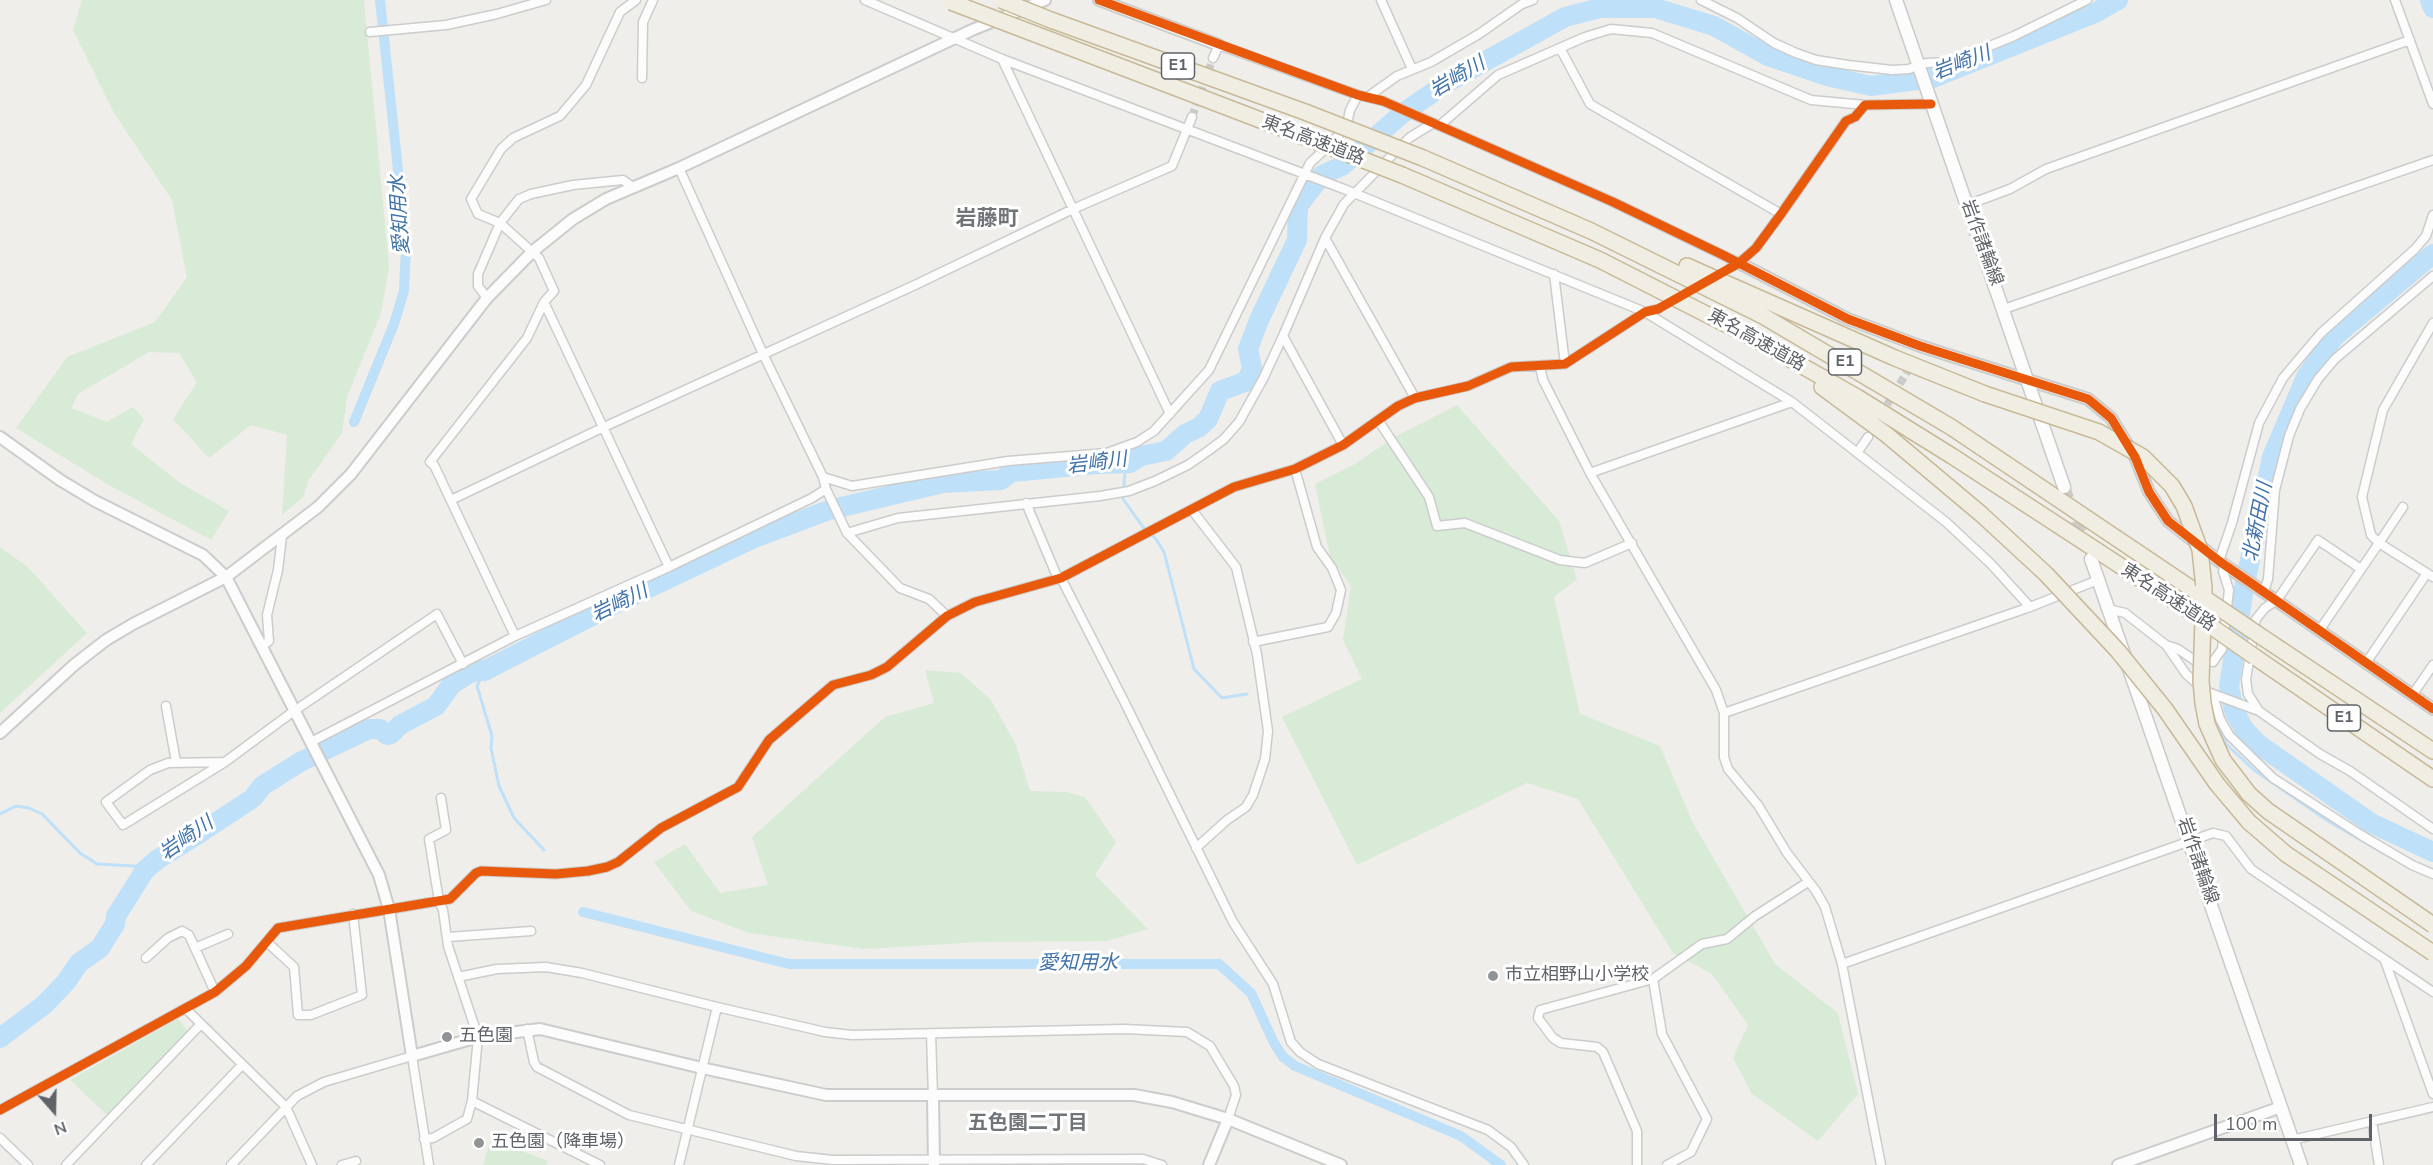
<!DOCTYPE html>
<html>
<head>
<meta charset="utf-8">
<style>
	body { margin:0 }
	#map { position:relative; width:2433px; height:1165px; overflow:hidden; background:#efeeea; font-family:"Nunito Sans",sans-serif }
	canvas { display:block }
	.north { position:absolute; left:24px; top:1081px; width:60px; height:60px; -webkit-text-stroke:4px #fff; paint-order:stroke; rotate:160deg; font-size:16px; font-weight:700; line-height:24px; text-align:center; color:#5f6368 }
	.north::after { content:''; display:block; margin:auto; width:21px; height:27px; background:#5f6368; clip-path:polygon(50% 0,100% 100%,50% 72%,0 100%) }
	.scale { position:absolute; left:2214px; top:1114px; width:158px; height:27px; box-sizing:border-box; border:3px solid #5f6368; border-top:0; padding-left:8px; font-size:18px; line-height:21px; white-space:nowrap; color:#5f6368; -webkit-text-stroke:4px #fff; paint-order:stroke }
</style>
</head>
<body>
<div id="map">
<canvas width="2433" height="1165"></canvas>
<div class="north">N</div>
<div class="scale">100 m</div>
</div>
<script>
const ctx = document.querySelector('canvas').getContext('2d');
ctx.lineJoin = 'round';
function paint(path, color) {
  ctx.fillStyle = color;
  ctx.fill(path, 'evenodd');
}
function shape(rows) {
  const path = new Path2D();
  for (const r of rows) {
    path.moveTo(r[0], r[1]);
    for (let i = 2; i < r.length; i += 2) path.lineTo(r[i], r[i + 1]);
  }
  return path;
}
function strokePath(path, color, width, dash) {
  ctx.strokeStyle = color;
  ctx.lineWidth = width;
  ctx.lineCap = dash ? 'butt' : 'round';
  ctx.setLineDash(dash || []);
  ctx.stroke(path);
}
function drawText(font, color, halo, rows, align = 'center') {
  ctx.font = font + ' "Nunito Sans","Noto Sans JP",sans-serif';
  ctx.lineWidth = 6;
  ctx.setLineDash([]);
  ctx.textBaseline = 'middle';
  ctx.strokeStyle = halo;
  ctx.fillStyle = color;
  for (const [text, x, y, turn = 0] of rows) {
    ctx.save();
    ctx.translate(x, y);
    ctx.rotate((+turn || 0) * Math.PI / 180);
    ctx.textAlign = isNaN(turn) ? turn : align;
    if (halo) ctx.strokeText(text, 0, 0);
    ctx.fillText(text, 0, 0);
    ctx.restore();
  }
}
paint(shape([
	[82,0,364,0,389,267,381,313,347,397,342,433,309,480,303,497,282,515,287,435,251,425,209,458,173,419,197,382,179,353,149,352,78,394,71,408,107,422,133,407,144,419,131,444,180,483,229,511,211,540,107,484,16,428,67,357,155,322,187,277,172,200,114,113,73,30],
	[1457,405,1559,521,1577,579,1554,597,1580,714,1660,746,1693,823,1775,964,1838,1013,1858,1094,1818,1141,1752,1094,1733,1058,1748,1025,1712,974,1673,953,1578,799,1527,783,1357,865,1282,717,1362,679,1343,640,1351,586,1330,556,1315,484,1355,464,1396,436],
	[0,547,28,567,87,633,0,713],
	[925,670,961,673,991,700,1016,745,1030,791,1066,792,1085,797,1116,842,1095,875,1148,929,1107,941,980,942,865,949,749,933,691,911,654,862,685,844,720,893,768,885,752,837,885,717,934,703],
	[178,1019,188,1031,107,1115,70,1080],
	[491,1139,548,1161,546,1165,483,1165]
]), '#d8ebd6');
strokePath(shape([
	[1130,463,1125,472,1123,499,1143,527,1156,539,1164,552,1194,669,1222,698,1247,694],
	[484,671,477,686,492,736,491,748,499,786,514,818,544,850],
	[2214,720,2227,745,2254,770,2328,821,2390,857],
	[0,814,16,806,29,808,42,814,80,853,97,864,134,866,145,870]
]), '#bfe0f9', 3);
strokePath(shape([
	[354,422,394,324,404,291,406,246,380,0],
	[583,912,789,964,1219,964,1251,993,1274,1043,1283,1057,1295,1066,1461,1136,1501,1165]
]), '#bfe0f9', 10);
strokePath(shape([
	[2430,0,2433,8],
	[2433,254,2335,336,2306,377,2272,457,2244,588,2229,686,2234,711,2244,729,2258,744,2371,823,2433,852],
	[0,1038,44,1005,66,982,79,963,100,948,115,924,116,916,145,870,158,859,200,833,253,798,262,786,300,762,369,729,380,729,387,735,391,734,400,725,436,706,452,684,470,673,480,670,484,671,615,604,752,539,829,510,943,483,1001,480,1012,472,1096,464,1130,463,1141,456,1166,451,1185,434,1198,428,1208,419,1220,391,1247,381,1252,368,1248,349,1259,320,1297,240,1298,206,1322,175,1342,166,1403,113,1448,82,1565,17,1600,8,1655,8,1714,26,1768,56,1827,76,1871,86,1933,78,2095,13,2118,0]
]), '#bfe0f9', 20);
strokePath(shape([
	[1192,117,1213,58],
	[1658,309,1702,284],
	[1881,415,1913,362]
]), '#cbcbca', 8, [8, 4]);
strokePath(shape([
	[2064,487,2086,546]
]), '#cbcbca', 12, [12, 6]);
const minor = shape([
	[865,0,1002,59,1344,189,1645,312,1792,402,1946,522,1991,564,2030,607],
	[1381,0,1412,69],
	[1701,0,1737,18,1774,43,1796,53,1816,60,1848,65,1892,70,1909,69,1926,63,1951,62,2014,36,2087,0],
	[2395,0,2433,104],
	[370,32,446,25,497,14,546,0],
	[1560,48,1590,104,1781,214],
	[1213,58,1219,45,1358,95,1383,101,1613,202,1739,263],
	[1002,59,1170,414],
	[642,78,643,22,653,0],
	[1369,96,1397,76,1431,62,1479,34,1522,4,1533,0],
	[1439,126,1498,75,1585,37,1611,29,1652,33,1811,100,1865,105],
	[679,168,764,356,823,477,826,489,847,533,900,588,929,599,947,616],
	[1967,205,2010,189,2046,169,2410,40],
	[1325,238,1415,398],
	[1731,267,1739,263,1756,248,1781,214,1846,121,1855,117,1865,105,1931,104],
	[1554,274,1565,364],
	[487,298,478,286,478,274,500,223,519,199,531,194,573,185,623,180,633,187],
	[544,302,669,567],
	[2004,309,2433,160],
	[1540,367,1543,380,1590,473,1716,690,1724,713,1724,757,1728,769,1758,805,1787,853,1816,891,1825,907,1842,964,1881,1165],
	[1378,420,1429,497,1437,526,1465,523,1560,560,1585,563,1632,543],
	[1343,445,1283,336,1325,238,1344,204,1409,138,1433,123],
	[1857,453,1868,437],
	[1590,473,1792,402],
	[823,477,852,486,1008,461,1107,453,1137,442,1154,431,1209,370,1310,163,1333,142,1347,124,1350,110,1358,95],
	[451,500,604,427,915,285,1073,209,1172,166,1192,117],
	[1026,503,1056,574,1061,578,1125,703,1233,922,1273,984,1291,1042,1300,1052,1318,1064,1488,1130,1511,1147,1524,1165],
	[2403,507,2379,543,2433,577],
	[1192,510,1236,567,1257,654,1268,731,1265,759,1253,795,1246,807,1227,820,1196,848],
	[847,533,898,518,1100,496,1129,491,1155,481,1188,465,1208,451,1224,439,1239,422,1263,379,1283,336],
	[2219,561,2232,523,2259,423,2283,378,2321,333,2415,249,2426,236,2433,215],
	[2361,569,2318,540,2277,600,2265,608,2256,619,2246,679,2248,694,2259,711,2320,754,2350,771,2433,829],
	[2264,591,2268,579,2275,490,2289,436,2300,409,2318,379,2335,359,2433,276],
	[2108,609,2125,613,2166,645,2178,649,2194,660,2213,662,2222,649,2229,590,2223,571,2225,564],
	[2319,631,2379,543,2371,535,2362,497,2383,410,2433,323],
	[515,636,434,465,430,462,527,338,544,302,554,291,539,258,500,223,478,214,471,199,501,149,513,138,560,116,586,85,620,12,636,0],
	[1253,642,1328,627,1336,613,1341,590,1332,568,1317,547,1295,469],
	[2166,645,2186,674,2205,691,2259,711],
	[262,646,269,641,267,615,278,570,282,536],
	[2366,663,2427,573],
	[2413,694,2433,665],
	[2213,695,2220,719,2229,735,2273,778,2361,835,2412,865,2433,874],
	[166,706,176,762],
	[1724,713,2030,607,2098,580],
	[311,742,515,636,669,567,812,498,826,489],
	[225,762,168,763,150,770,106,802,123,825,225,762,294,711,437,614,463,664],
	[448,937,531,931],
	[267,942,294,967,298,1015,311,1015,362,995,353,914],
	[195,948,228,934],
	[146,958,168,938,182,931,189,935,215,992],
	[2385,961,2433,1094],
	[1842,964,2213,833,2226,836,2251,869,2433,992],
	[458,977,497,969,546,967,582,973,717,1007,825,1032,852,1035,1124,1029,1187,1032,1210,1046,1234,1086,1236,1095,1228,1119],
	[1653,979,1662,1034,1707,1119,1691,1152,1667,1165],
	[186,1009,286,1107,312,1165],
	[527,1029,534,1062,537,1067,629,1115,796,1156,833,1160,1143,1159,1162,1165],
	[931,1034,933,1096],
	[472,1101,600,1165],
	[0,1110,215,992,246,966,278,928,450,899,476,873,481,871,556,874,588,871,607,867,618,862,661,828,738,787,769,740,833,685,871,675,887,667,947,616,975,602,1061,578,1234,487,1295,469,1343,445,1398,406,1415,398,1468,386,1511,367,1565,364,1645,312,1658,309],
	[2372,1121,2379,1165],
	[0,1138,28,1165],
	[424,1139,433,1138,467,1119,472,1101,478,1037,448,946,443,910,439,901,429,839,446,830,441,798],
	[2292,1140,2433,1107],
	[66,1165,201,1024],
	[146,1165,242,1065],
	[231,1165,297,1096,324,1082,412,1056,429,1165],
	[342,1165,356,1161],
	[679,1165,717,1007],
	[1637,1165,1637,1131,1603,1052,1597,1047,1561,1043,1553,1038,1538,1018,1540,1010,1653,979,1702,944,1727,939,1755,916,1808,882]
]);
const tertiary = shape([
	[1099,0,1219,45],
	[1739,263,1848,319,1920,346,2088,399,2111,418,2135,457,2149,492,2168,521,2219,561,2433,709],
	[0,437,60,480,95,501,203,555,226,577,379,875,389,909,412,1056,478,1037,540,1029,702,1068,826,1095,1134,1095,1172,1102,1228,1119,1341,1165],
	[0,733,74,665,106,640,133,624,226,577,318,507,351,474,487,298,532,252,573,219,606,199,679,168,972,30,1045,0],
	[933,1096,934,1165],
	[1209,1165,1228,1119],
	[2118,1165,2281,1107]
]);
const secondary = shape([
	[1896,0,2064,487],
	[2091,559,2301,1165]
]);
const motorway = shape([
	[1051,20,1305,112],
	[1035,34,1284,129],
	[1423,158,1591,231,1763,316,1951,427,2195,591],
	[1402,175,1600,260,1753,338,1857,397,1952,456,2185,608],
	[1687,266,1895,358,1985,394],
	[1822,387,1887,435,1981,514],
	[2262,637,2433,751],
	[2255,657,2433,779]
]);
strokePath(minor, '#cbcccc', 11);
strokePath(tertiary, '#cbcccc', 14);
strokePath(secondary, '#cacacb', 15);
strokePath(motorway, '#c8b996', 18);
strokePath(minor, '#fdfcfc', 8);
strokePath(tertiary, '#fdfcfc', 10);
strokePath(secondary, '#fdfcfc', 12);
strokePath(motorway, '#f0ede3', 15);
const motorwayBridge = shape([
	[1001,0,1051,20],
	[951,2,1035,34],
	[1305,112,1423,158],
	[1284,129,1402,175],
	[1985,394,2099,432,2143,457,2172,486,2184,506,2200,550,2204,588,2201,681,2203,703,2207,724,2223,760,2249,794,2268,811,2433,925],
	[1981,514,2046,574,2118,651,2165,709,2217,784,2249,822,2286,854,2433,953],
	[2197,593,2262,637],
	[2185,608,2255,657]
]);
strokePath(motorwayBridge, '#c8b996', 18, []);
strokePath(motorwayBridge, '#f0ede3', 15);
strokePath(shape([
	[1099,0,1358,95,1383,101,1613,202,1723,255,1848,319,1920,346,2088,399,2111,418,2135,457,2149,492,2168,521,2219,561,2433,709],
	[0,1110,215,992,246,966,278,928,450,899,476,873,481,871,556,874,588,871,607,867,618,862,661,828,738,787,769,740,833,685,871,675,887,667,947,616,975,602,1061,578,1234,487,1295,469,1343,445,1398,406,1415,398,1468,386,1511,367,1565,364,1645,312,1658,309,1739,263,1756,248,1781,214,1846,121,1855,117,1865,105,1931,104]
]), '#e8590c', 9);
for (const [x, y, r, color] of [
	[1493,976,6,"#919496"],
	[447,1037,6,"#919496"],
	[479,1143,6,"#919496"]
]) {
  const dot = new Path2D();
  dot.arc(x, y, r, 0, 2 * Math.PI);
  ctx.fillStyle = color;
  ctx.fill(dot);
  strokePath(dot, '#fff', 2);
}
for (const [x, y, w] of [
	[1178,66,33],
	[1845,362,33],
	[2344,718,33]
]) {
  const box = new Path2D();
  box.roundRect(x - w / 2, y - 13, w, 26, 4.5);
  ctx.fillStyle = '#fff';
  ctx.fill(box);
  strokePath(box, '#5f6368', 1.5);
}
drawText('bold 16px', '#5f6368', null, [
	["E1",1178,66],
	["E1",1845,362],
	["E1",2344,718]
]);
drawText('18px', '#5f6368', '#fff', [
	["東名高速道路",1313,141,21],
	["岩作諸輪線",1981,243,70],
	["東名高速道路",1756,341,29],
	["東名高速道路",2168,598,33],
	["岩作諸輪線",2197,861,71]
]);
drawText('18px', '#5f6368', '#fff', [
	["市立相野山小学校",1505,976],
	["五色園",459,1037],
	["五色園（降車場）",491,1143]
], 'left');
drawText('italic 20px', '#4174aa', '#fff', [
	["岩崎川",1962,64,-21],
	["岩崎川",1458,78,-31],
	["愛知用水",401,215,-94],
	["岩崎川",1097,464,-7],
	["北新田川",2259,522,-79],
	["岩崎川",620,604,-26],
	["岩崎川",187,839,-35],
	["愛知用水",1078,964]
]);
drawText('bold 20px', '#70757a', '#fff', [
	["五色園二丁目",1028,1124]
]);
drawText('bold 21px', '#70757a', '#fff', [
	["岩藤町",987,220]
]);
</script>
</body>
</html>
